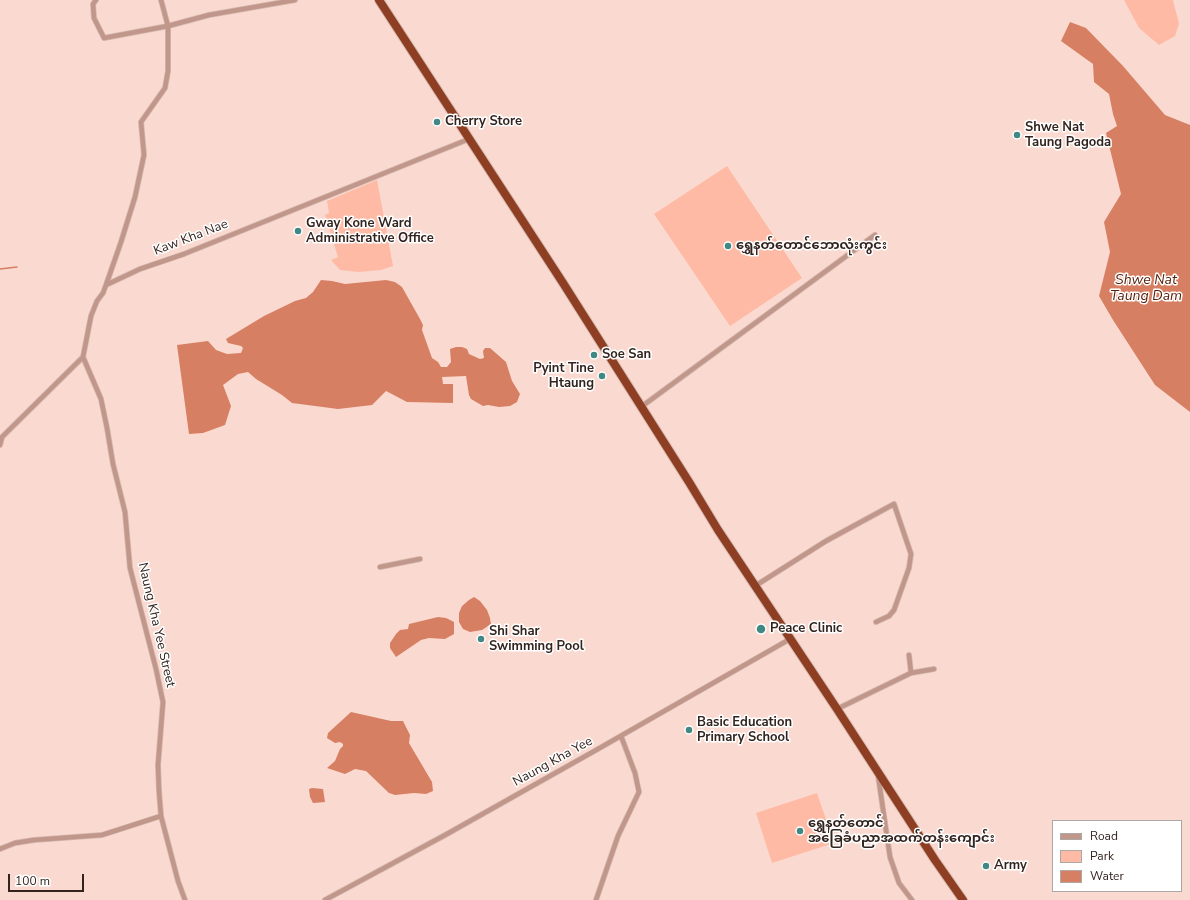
<!DOCTYPE html>
<html>
<head>
<meta charset="utf-8">
<style>
	body { margin:0 }
	#map { position:relative; width:1190px; height:900px; overflow:hidden; background:#fadad0; font-family:"Nunito Sans",sans-serif }
	canvas { display:block }
	.legend { position:absolute; left:1052px; top:820px; width:130px; height:72px; box-sizing:border-box; background:#fff; border:1px solid #ada7a5; margin:0; padding:5px 7px; list-style:none; font-size:12px; color:#32231e }
	.legend li { display:flex; align-items:center; gap:8px; height:20px }
	.legend b { width:20px; border:1px solid #ada7a5 }
	.scale { position:absolute; left:8px; top:874px; width:76px; height:18px; box-sizing:border-box; border:2px solid #32231e; border-top:0; padding-left:5px; font-size:12px; line-height:14px; white-space:nowrap; color:#32231e; -webkit-text-stroke:3px #fff; paint-order:stroke }
</style>
</head>
<body>
<div id="map">
<canvas width="1190" height="900"></canvas>
<ul class="legend">
<li><b style="height:5px;background:#c0978a"></b>Road</li>
<li><b style="height:11px;background:#febaa4"></b>Park</li>
<li><b style="height:11px;background:#d67f62"></b>Water</li>
</ul>
<div class="scale">100 m</div>
</div>
<script>
const ctx = document.querySelector('canvas').getContext('2d');
ctx.lineJoin = 'round';
function paint(path, color) {
  ctx.fillStyle = color;
  ctx.fill(path, 'evenodd');
}
function shape(rows) {
  const path = new Path2D();
  for (const r of rows) {
    path.moveTo(r[0], r[1]);
    for (let i = 2; i < r.length; i += 2) path.lineTo(r[i], r[i + 1]);
  }
  return path;
}
function strokePath(path, color, width, dash) {
  ctx.strokeStyle = color;
  ctx.lineWidth = width;
  ctx.lineCap = dash ? 'butt' : 'round';
  ctx.setLineDash(dash || []);
  ctx.stroke(path);
}
function drawText(font, color, halo, rows, align = 'center') {
  ctx.font = font + ' "Nunito Sans","Noto Sans Myanmar",sans-serif';
  ctx.lineWidth = 3;
  ctx.setLineDash([]);
  ctx.textBaseline = 'middle';
  ctx.strokeStyle = halo;
  ctx.fillStyle = color;
  for (const [text, x, y, turn = 0] of rows) {
    ctx.save();
    ctx.translate(x, y);
    ctx.rotate((+turn || 0) * Math.PI / 180);
    ctx.textAlign = isNaN(turn) ? turn : align;
    if (halo) ctx.strokeText(text, 0, 0);
    ctx.fillText(text, 0, 0);
    ctx.restore();
  }
}
paint(shape([
	[1124,0,1173,0,1179,24,1175,36,1159,45,1139,28],
	[727,166,802,278,730,326,654,214],
	[377,180,393,266,381,270,358,272,340,270,331,260,338,257,325,215,329,213,327,201],
	[817,793,834,843,772,863,756,813]
]), '#febaa4');
paint(shape([
	[1070,22,1086,28,1123,66,1165,115,1190,125,1190,412,1155,385,1113,320,1099,296,1110,252,1104,222,1121,194,1106,133,1117,126,1113,114,1109,94,1094,82,1093,64,1061,41],
	[321,280,332,281,345,284,386,280,395,282,402,287,420,319,423,325,422,330,432,358,438,362,441,367,447,367,451,362,450,349,456,347,462,347,467,349,469,354,480,359,484,358,483,351,485,348,490,348,506,362,512,381,520,394,517,402,510,406,499,407,488,405,483,406,471,399,469,395,466,376,442,377,443,384,453,384,453,403,407,402,386,391,372,405,338,409,292,403,282,395,256,379,248,372,238,374,223,385,231,406,225,425,203,433,189,434,177,345,208,341,216,350,227,354,241,353,243,348,241,346,228,343,226,339,264,316,295,301,306,298,313,292],
	[474,597,480,601,487,610,490,618,491,624,482,630,470,632,463,629,459,622,459,613,462,606,469,600],
	[438,617,446,618,454,622,454,634,445,639,429,638,421,640,396,657,390,648,390,643,396,634,400,630,408,629,409,624],
	[351,712,391,721,403,721,410,735,409,743,432,782,433,791,426,794,414,793,395,795,389,793,366,771,355,769,345,774,327,768,335,761,340,749,343,746,343,744,340,742,335,743,327,738,328,733],
	[312,788,323,789,325,802,313,803,310,797,309,789]
]), '#d67f62');
strokePath(shape([
	[0,269,17,267]
]), '#d67f62', 1.5);
const street = shape([
	[96,0,93,4,94,18,104,38,168,26,209,15,295,0],
	[106,285,121,242,135,197,144,155,141,122,165,88,168,71,168,26,161,0],
	[83,357,101,399,107,428,113,464,125,512,130,568,156,669,163,702,158,765,159,791,161,816,178,881,185,900],
	[641,407,875,235],
	[0,445,2,437,83,357,91,316,97,301,103,293,106,285,140,269,184,254,469,139],
	[380,567,420,559],
	[755,586,826,541,894,504,911,554,909,568,894,610,889,616,876,622],
	[909,655,911,673],
	[837,709,911,673,934,669],
	[878,775,890,857,899,883,912,900],
	[0,849,15,843,34,840,102,835,161,816],
	[325,900,447,834,598,749,790,639],
	[596,900,618,836,639,792,635,773,621,736]
]);
const highway = shape([
	[379,0,563,283,689,482,718,530,837,709,935,860,963,900]
]);
strokePath(street, '#d6b9b0', 6);
strokePath(highway, '#d6b9b0', 10);
strokePath(street, '#c0978a', 4.5);
strokePath(highway, '#8e3e22', 8);
for (const [x, y, r, color] of [
	[437,122,4,"#408883"],
	[1017,135,4,"#408883"],
	[298,231,4,"#408883"],
	[728,246,4,"#408883"],
	[594,355,4,"#408883"],
	[602,376,4,"#408883"],
	[761,629,5,"#408883"],
	[481,639,4,"#408883"],
	[689,730,4,"#408883"],
	[800,831,4,"#408883"],
	[986,866,4,"#408883"]
]) {
  const dot = new Path2D();
  dot.arc(x, y, r, 0, 2 * Math.PI);
  ctx.fillStyle = color;
  ctx.fill(dot);
  strokePath(dot, '#fff', 1.5);
}
drawText('bold 13px', '#32231e', '#fff', [
	["Cherry Store",445,122],
	["Shwe Nat",1025,128],
	["Taung Pagoda",1025,143],
	["Gway Kone Ward",306,224],
	["Administrative Office",306,239],
	["ရွှေနတ်တောင်ဘောလုံးကွင်း",736,246],
	["Soe San",602,355],
	["Pyint Tine",594,369,"right"],
	["Htaung",594,384,"right"],
	["Peace Clinic",770,629],
	["Shi Shar",489,632],
	["Swimming Pool",489,647],
	["Basic Education",697,723],
	["Primary School",697,738],
	["ရွှေနတ်တောင်",808,824],
	["အခြေခံပညာအထက်တန်းကျောင်း",808,839],
	["Army",994,866]
], 'left');
drawText('13px', '#32231e', '#fff', [
	["Kaw Kha Nae",191,238,-21],
	["Naung Kha Yee Street",156,625,77],
	["Naung Kha Yee",553,762,-29]
]);
drawText('italic 14px', '#59220e', '#fff', [
	["Shwe Nat",1146,281],
	["Taung Dam",1146,297]
]);
</script>
</body>
</html>
